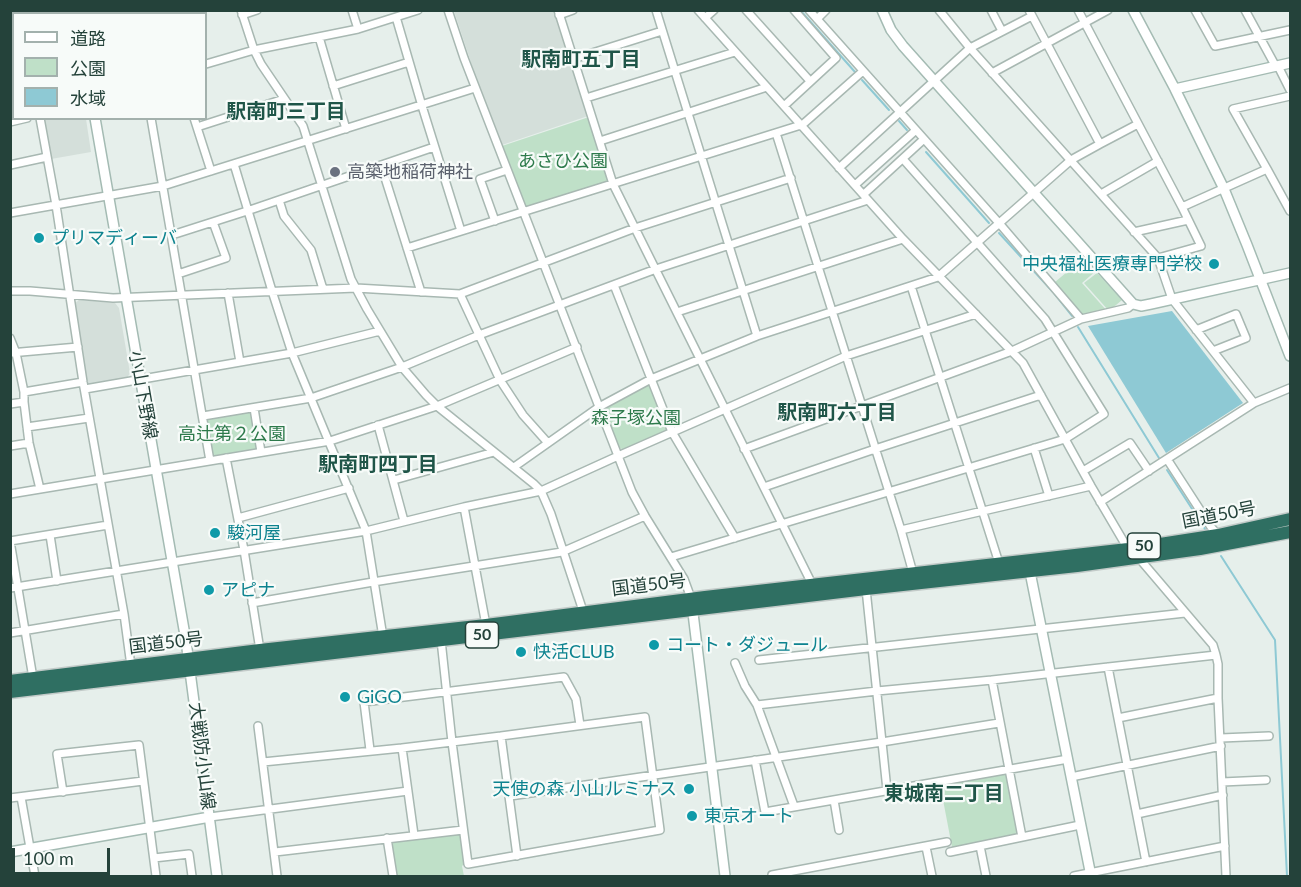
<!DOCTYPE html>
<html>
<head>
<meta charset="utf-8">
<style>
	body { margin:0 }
	#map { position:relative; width:1301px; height:887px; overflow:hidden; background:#e6efeb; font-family:Lato,"Noto Sans JP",sans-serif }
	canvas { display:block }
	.frame { position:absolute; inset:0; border:12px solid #24423a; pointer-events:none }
	.legend { position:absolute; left:12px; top:12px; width:195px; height:108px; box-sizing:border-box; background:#f7fbf9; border:2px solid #a3b1ad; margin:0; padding:8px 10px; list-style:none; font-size:18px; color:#24423a }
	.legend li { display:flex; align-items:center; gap:12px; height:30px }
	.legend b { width:30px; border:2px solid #a3b1ad }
	.scale { position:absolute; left:12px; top:848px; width:98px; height:27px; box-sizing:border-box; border:3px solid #24423a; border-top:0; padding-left:8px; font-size:18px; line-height:21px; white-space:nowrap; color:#24423a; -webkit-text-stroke:4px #f7fbf9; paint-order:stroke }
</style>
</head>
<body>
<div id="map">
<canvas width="1301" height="887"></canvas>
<div class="frame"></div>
<ul class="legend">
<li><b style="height:8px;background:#fff"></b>道路</li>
<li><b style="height:16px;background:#bfe0c8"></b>公園</li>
<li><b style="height:16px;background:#8ec9d4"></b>水域</li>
</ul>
<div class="scale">100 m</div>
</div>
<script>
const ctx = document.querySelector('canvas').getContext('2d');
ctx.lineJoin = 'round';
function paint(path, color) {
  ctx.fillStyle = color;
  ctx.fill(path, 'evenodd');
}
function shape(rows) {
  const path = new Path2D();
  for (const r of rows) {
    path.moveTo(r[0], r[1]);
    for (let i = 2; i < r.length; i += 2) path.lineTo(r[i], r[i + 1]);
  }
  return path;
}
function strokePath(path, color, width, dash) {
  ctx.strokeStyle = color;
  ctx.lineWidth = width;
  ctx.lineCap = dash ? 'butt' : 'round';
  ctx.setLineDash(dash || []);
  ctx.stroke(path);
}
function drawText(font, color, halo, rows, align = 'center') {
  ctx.font = font + ' Lato,"Noto Sans JP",sans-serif';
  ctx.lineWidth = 4.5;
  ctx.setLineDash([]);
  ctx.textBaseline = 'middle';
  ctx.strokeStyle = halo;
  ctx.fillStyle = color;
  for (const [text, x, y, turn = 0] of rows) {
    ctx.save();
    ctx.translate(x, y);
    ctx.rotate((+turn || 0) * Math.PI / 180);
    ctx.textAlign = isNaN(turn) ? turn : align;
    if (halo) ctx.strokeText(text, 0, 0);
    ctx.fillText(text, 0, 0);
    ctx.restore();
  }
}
paint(shape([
	[454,11,555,11,588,116,502,145,479,87],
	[44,119,86,119,91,152,51,159],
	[79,300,115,303,119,308,130,373,127,378,89,385,87,380,74,304]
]), '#d4dfda');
paint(shape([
	[589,117,609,178,606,182,528,207,524,204,502,146],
	[1085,257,1097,270,1082,283,1107,311,1084,316,1055,282],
	[1097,273,1122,300,1109,311,1084,283],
	[648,385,651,385,669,429,668,431,625,450,619,448,605,411,607,406],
	[253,409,259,451,211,459,204,417],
	[1004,772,1007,774,1018,834,952,847,940,784],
	[461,833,465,863,462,866,464,876,395,876,390,841]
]), '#bfe0c8');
paint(shape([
	[1172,311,1243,403,1166,453,1088,326]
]), '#8ec9d4');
strokePath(shape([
	[800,10,855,72],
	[862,80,889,110],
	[899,121,907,130],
	[926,152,989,223],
	[999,233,1053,292,1072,316],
	[1078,327,1159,458],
	[1167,470,1205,529],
	[1221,556,1275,640,1287,876]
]), '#8ec9d4', 2);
const street = shape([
	[65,10,66,14],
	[85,10,86,14],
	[140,10,141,14],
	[190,10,191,14],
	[241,10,254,50,261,64,303,126,351,279,367,309,402,367,426,395,437,406,534,484,541,491,551,514,583,611],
	[352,10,358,29],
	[448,10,464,58,632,492,645,516,684,579,691,598],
	[558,10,613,184,812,584],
	[656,10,757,336],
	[698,10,903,239,1023,363,1091,486,1128,549],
	[746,10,810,81],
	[809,10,999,223,1081,319],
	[939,10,970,48,1032,16],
	[991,10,1002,31],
	[1078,10,1182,207,1201,246,1158,258],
	[1195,10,1215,46,1290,30],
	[1245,10,1276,67],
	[242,15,257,10],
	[559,15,573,10],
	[396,17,422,106,461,231],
	[705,18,714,10],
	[817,19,826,10],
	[10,22,14,22],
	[319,37,346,129],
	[573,59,662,31],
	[206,64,254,50,358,29,418,10],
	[1278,66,1290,90],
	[10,67,14,66],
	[992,73,1108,10],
	[333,86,409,62],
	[586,98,735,52],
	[784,106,836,58,794,10],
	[40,118,56,205,83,382,124,614,131,666],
	[151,118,210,461],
	[194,118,211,171],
	[10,122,27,118],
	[801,126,863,71],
	[197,127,284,99],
	[776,133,901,530,913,573],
	[600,141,767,87],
	[1100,144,1138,124],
	[234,164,272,291,292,353,366,531,383,637],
	[10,165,47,157],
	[381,165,421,292],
	[839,168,970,48,1158,258,1172,299,1254,403],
	[1267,169,1290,211],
	[855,185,916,130],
	[864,194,924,139],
	[1101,194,1158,161],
	[279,200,284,216,311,250,323,289],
	[1182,207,1267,169,1233,109,1290,96],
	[10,213,163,186,475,88],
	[495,221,480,179,507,170],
	[1134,232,1188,220],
	[172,235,247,211,434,147],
	[407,248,801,125],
	[178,274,226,258,213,222],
	[614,285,672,432,735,538],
	[911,286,999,563],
	[10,291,30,291,113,298,356,288,460,294,635,228,791,178],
	[228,293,240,362],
	[460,294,500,380,523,415,548,443],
	[677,312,903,239],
	[1196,330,1236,314,1246,338,1213,351],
	[10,338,16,353,24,392,24,402,29,443,40,489],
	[10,353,78,347],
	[85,389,292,353,380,331],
	[24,392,83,382],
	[10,404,24,402],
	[254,408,261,452],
	[203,416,311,398,402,367,479,335,656,269,868,200],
	[378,425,404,521],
	[27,427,89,418],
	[10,446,29,443],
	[1034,448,1049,496],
	[744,449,1012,351,1081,319,1128,308,1133,304],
	[226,458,244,550,260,650],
	[1167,459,1211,527,1218,535],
	[514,467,599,407,651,379,757,336,938,277,1071,160,1100,144,1029,10],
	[1083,471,1130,443,1149,471],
	[394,480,494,452],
	[764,487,875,449,1041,395],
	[10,494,330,441,437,406,577,347],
	[1100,502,1254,403,1290,388],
	[464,507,486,625],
	[238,518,349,488],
	[901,530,1091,486],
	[50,535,57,581],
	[671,557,1065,439,1104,414,1045,319,903,159],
	[1138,557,1213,645,1216,655,1218,664,1218,698,1226,876],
	[10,588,366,531,464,507,541,491,618,456,846,356,976,314],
	[866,589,887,790],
	[252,603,373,582,562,552,645,516],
	[10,633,124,614],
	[759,660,1185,613],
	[735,663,745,686,757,705,794,806],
	[1108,667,1146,862],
	[33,678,10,541,108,525],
	[992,680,1022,837],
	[757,705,877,691,992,680,1216,655],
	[1118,718,1218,698],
	[258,726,277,876],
	[501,736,517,856],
	[1221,738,1269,736],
	[402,748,414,835],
	[370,750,364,702,564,677,576,699,580,725],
	[755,760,765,812,1068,759],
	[263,762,402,748,452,742,501,736,645,717,660,830,468,864,452,742,441,640],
	[1071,777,1221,746],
	[1222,782,1266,780],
	[63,792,57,754,139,745,156,876],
	[510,796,882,742,999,723],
	[21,797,35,876],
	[10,798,143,781],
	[834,800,839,830],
	[1137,814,1223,795],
	[210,817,408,791],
	[387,838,393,876],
	[980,846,986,876],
	[926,847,932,876],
	[275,852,463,830],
	[950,852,1080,825],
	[154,858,189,854,192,876],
	[772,876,772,875,947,842],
	[1074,876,1225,846]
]);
const secondary = shape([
	[76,10,76,14],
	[882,10,891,30,903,46,1133,304,1141,306,1151,304,1290,273],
	[1133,10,1175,89,1224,189,1247,245,1290,356],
	[1175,89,1290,63],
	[95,118,186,641,217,876],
	[1029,567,1091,876],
	[692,605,725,876],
	[10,852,210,817]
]);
const highway = shape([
	[10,681,260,650,486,625,705,597,1128,549,1218,535,1290,519],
	[10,692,866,589,1077,566,1200,549,1290,532]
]);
strokePath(street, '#a8b8b2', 10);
strokePath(secondary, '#a4bbb3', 12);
strokePath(highway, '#c2cac8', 15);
strokePath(street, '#fff', 7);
strokePath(secondary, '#fff', 9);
strokePath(highway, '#2f6f62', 12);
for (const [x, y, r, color] of [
	[335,172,6,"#6b7280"],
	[39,238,6,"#0f9aa8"],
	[1214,264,6,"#0f9aa8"],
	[215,533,6,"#0f9aa8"],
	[209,590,6,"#0f9aa8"],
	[654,645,6,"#0f9aa8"],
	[521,652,6,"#0f9aa8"],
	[345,697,6,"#0f9aa8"],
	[689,789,6,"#0f9aa8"],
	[692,816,6,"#0f9aa8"]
]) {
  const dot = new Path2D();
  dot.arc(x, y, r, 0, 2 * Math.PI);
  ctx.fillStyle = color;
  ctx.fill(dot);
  strokePath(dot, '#f7fbf9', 2);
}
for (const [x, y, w] of [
	[1144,546,33],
	[482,635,33]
]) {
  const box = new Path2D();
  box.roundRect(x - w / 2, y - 13, w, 26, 4.5);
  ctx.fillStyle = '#f7fbf9';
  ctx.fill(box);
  strokePath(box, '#24423a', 1.5);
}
drawText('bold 16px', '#24423a', null, [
	["50",1144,546],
	["50",482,635]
]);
drawText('18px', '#2d7a4b', '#f7fbf9', [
	["あさひ公園",563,161],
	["森子塚公園",636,418],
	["高辻第２公園",232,434]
]);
drawText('18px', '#5b616d', '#f7fbf9', [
	["高築地稲荷神社",347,172]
], 'left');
drawText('18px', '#0d838f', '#f7fbf9', [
	["プリマディーバ",51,238],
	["中央福祉医療専門学校",1202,264,"right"],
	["駿河屋",227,533],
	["アピナ",221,590],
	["コート・ダジュール",666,645],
	["快活CLUB",533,652],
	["GiGO",357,697],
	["天使の森 小山ルミナス",677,789,"right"],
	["東京オート",704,816]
], 'left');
drawText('18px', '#24423a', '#f7fbf9', [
	["小山下野線",143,395,80],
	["国道50号",1219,515,-11],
	["国道50号",649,585,-7],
	["国道50号",166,643,-7],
	["大戦防小山線",202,756,83]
]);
drawText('bold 20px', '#1f5548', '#f7fbf9', [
	["駅南町五丁目",581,60],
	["駅南町三丁目",286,112],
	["駅南町六丁目",837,413],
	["駅南町四丁目",378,465],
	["東城南二丁目",944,794]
]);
</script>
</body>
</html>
